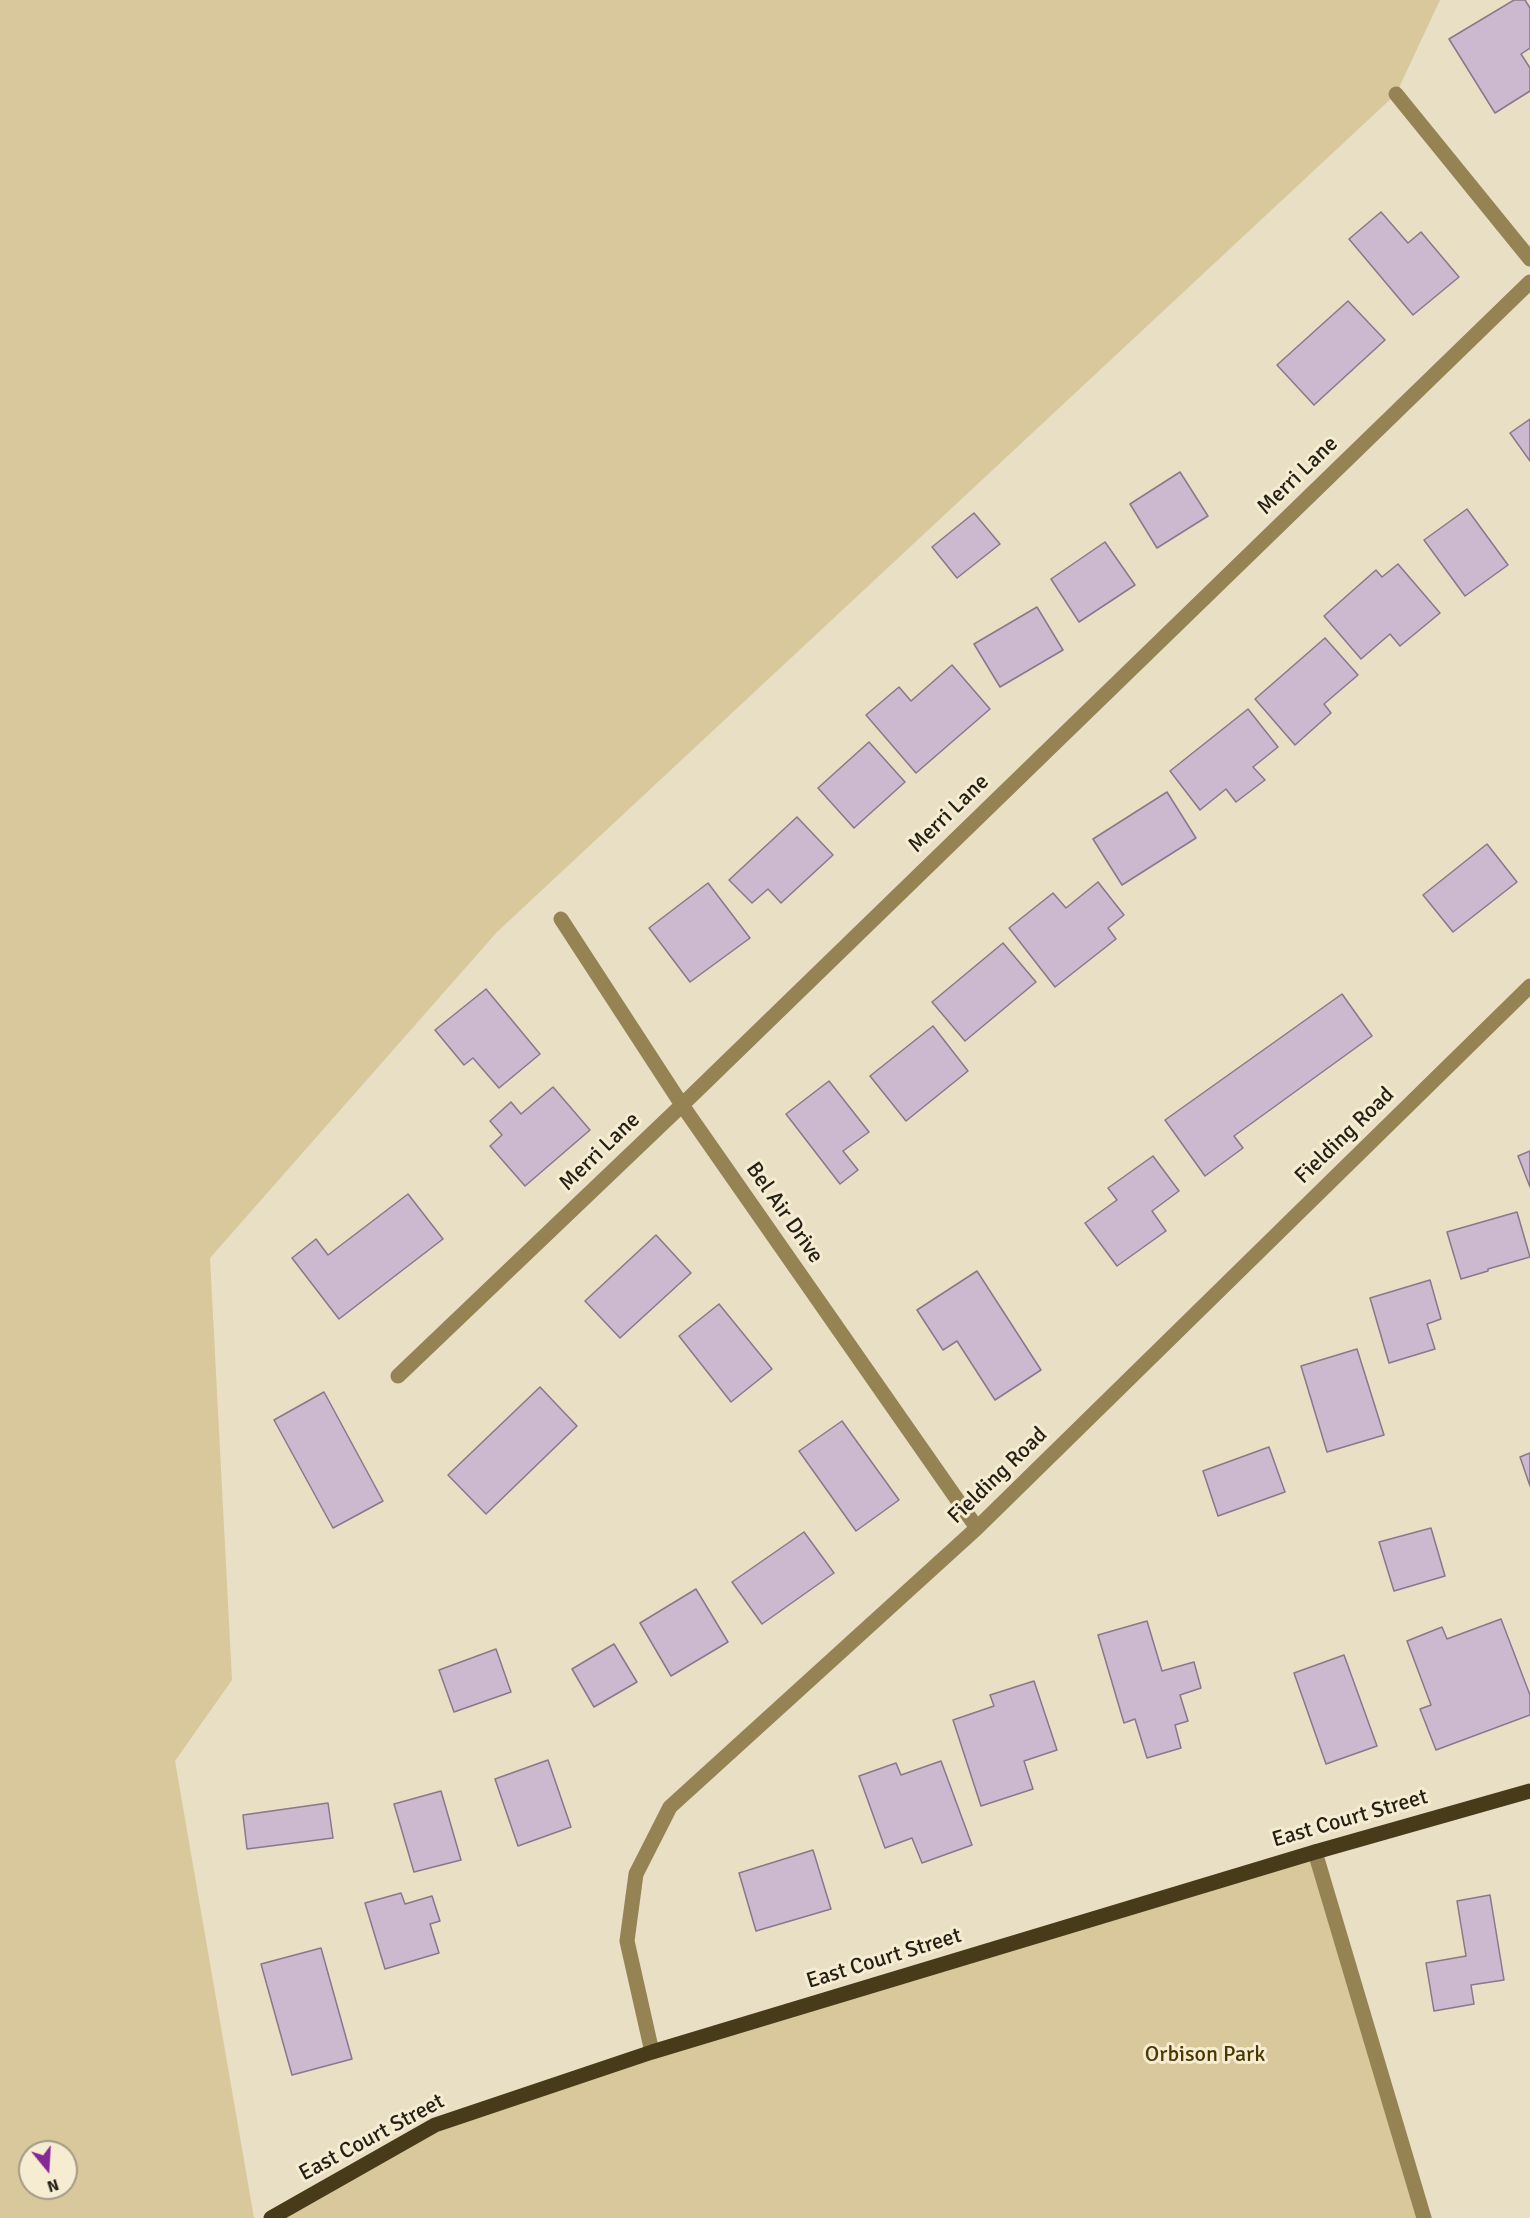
<!DOCTYPE html>
<html>
<head>
<meta charset="utf-8">
<style>
	body { margin:0 }
	#map { position:relative; width:1530px; height:2218px; overflow:hidden; background:#e9dfc5; font-family:Signika,sans-serif }
	canvas { display:block }
	.north { position:absolute; left:18px; top:2140px; width:60px; height:60px; box-sizing:border-box; background:#f6ecd2; border:2px solid #a29a87; border-radius:50%; rotate:162deg; font-size:16px; font-weight:700; line-height:24px; text-align:center; color:#242016 }
	.north::after { content:''; display:block; margin:auto; width:21px; height:27px; background:#872994; clip-path:polygon(50% 0,100% 100%,50% 72%,0 100%) }
</style>
</head>
<body>
<div id="map">
<canvas width="1530" height="2218"></canvas>
<div class="north">N</div>
</div>
<script>
const ctx = document.querySelector('canvas').getContext('2d');
ctx.lineJoin = 'round';
function paint(path, color) {
  ctx.fillStyle = color;
  ctx.fill(path, 'evenodd');
}
function shape(rows) {
  const path = new Path2D();
  for (const r of rows) {
    path.moveTo(r[0], r[1]);
    for (let i = 2; i < r.length; i += 2) path.lineTo(r[i], r[i + 1]);
  }
  return path;
}
function strokePath(path, color, width, dash) {
  ctx.strokeStyle = color;
  ctx.lineWidth = width;
  ctx.lineCap = dash ? 'butt' : 'round';
  ctx.setLineDash(dash || []);
  ctx.stroke(path);
}
function drawText(font, color, halo, rows, align = 'center') {
  ctx.font = font + ' Signika,sans-serif';
  ctx.lineWidth = 6;
  ctx.setLineDash([]);
  ctx.textBaseline = 'middle';
  ctx.strokeStyle = halo;
  ctx.fillStyle = color;
  for (const [text, x, y, turn = 0] of rows) {
    ctx.save();
    ctx.translate(x, y);
    ctx.rotate((+turn || 0) * Math.PI / 180);
    ctx.textAlign = isNaN(turn) ? turn : align;
    if (halo) ctx.strokeText(text, 0, 0);
    ctx.fillText(text, 0, 0);
    ctx.restore();
  }
}
paint(shape([
	[0,0,1440,0,1396,94,497,932,210,1258,232,1680,175,1761,254,2218,0,2218],
	[30,2152,66,2152,66,2188,30,2188],
	[1315,1852,1424,2218,271,2218,435,2125]
]), '#d8c89c');
const building = shape([
	[1514,0,1525,0,1530,8,1530,48,1521,54,1530,68,1530,91,1495,113,1449,39,1514,0],
	[1381,212,1408,243,1421,232,1459,277,1413,315,1349,239,1381,212],
	[1348,301,1385,340,1314,405,1277,365,1348,301],
	[1530,419,1530,461,1510,433,1530,419],
	[1180,472,1208,516,1157,548,1130,504,1180,472],
	[1467,509,1508,565,1465,596,1424,540,1467,509],
	[974,513,1000,544,957,578,932,547,974,513],
	[1105,542,1135,585,1079,622,1051,579,1105,542],
	[1398,564,1440,613,1400,646,1390,634,1361,659,1324,616,1376,570,1382,577,1398,564],
	[1037,607,1063,650,1000,687,974,644,1037,607],
	[1325,638,1358,675,1324,704,1331,713,1295,745,1255,699,1325,638],
	[952,665,990,709,916,773,866,715,899,687,911,701,952,665],
	[1248,709,1278,747,1253,767,1265,780,1236,802,1226,789,1200,810,1170,771,1248,709],
	[869,742,905,782,854,828,818,788,869,742],
	[1167,792,1196,838,1122,885,1093,839,1167,792],
	[797,817,833,855,781,903,768,889,752,903,729,880,797,817],
	[1487,844,1517,882,1453,932,1423,895,1487,844],
	[1098,882,1124,915,1108,928,1116,939,1055,987,1009,928,1053,893,1066,908,1098,882],
	[708,883,750,938,690,982,649,928,708,883],
	[1003,943,1036,982,965,1041,932,1002,1003,943],
	[486,989,540,1054,499,1088,473,1058,464,1065,435,1030,486,989],
	[1342,994,1372,1036,1234,1136,1243,1148,1205,1176,1165,1120,1342,994],
	[933,1026,968,1071,906,1121,870,1076,933,1026],
	[829,1081,869,1132,843,1151,858,1170,840,1184,786,1114,829,1081],
	[553,1087,590,1130,525,1186,490,1146,502,1135,490,1121,511,1102,521,1114,553,1087],
	[1530,1151,1530,1187,1518,1156,1530,1151],
	[1153,1156,1179,1191,1152,1211,1166,1231,1117,1266,1085,1223,1117,1200,1108,1188,1153,1156],
	[408,1194,443,1239,339,1319,292,1258,316,1239,328,1255,408,1194],
	[1517,1212,1530,1257,1488,1269,1488,1271,1461,1279,1447,1232,1517,1212],
	[656,1235,691,1273,620,1338,585,1301,656,1235],
	[977,1271,1041,1370,995,1400,957,1341,943,1350,917,1310,977,1271],
	[1430,1280,1441,1319,1427,1324,1435,1349,1389,1363,1370,1298,1430,1280],
	[719,1304,772,1369,731,1402,679,1336,719,1304],
	[1357,1349,1384,1435,1327,1452,1301,1366,1357,1349],
	[540,1387,577,1426,486,1514,448,1475,540,1387],
	[324,1392,383,1501,333,1528,274,1420,324,1392],
	[842,1421,899,1500,856,1531,799,1451,842,1421],
	[1269,1447,1285,1492,1218,1516,1203,1471,1269,1447],
	[1530,1453,1530,1486,1520,1457,1530,1453],
	[1431,1528,1445,1576,1394,1591,1379,1542,1431,1528],
	[804,1532,834,1573,762,1624,732,1582,804,1532],
	[696,1589,728,1642,671,1676,640,1623,696,1589],
	[1501,1619,1530,1695,1530,1715,1436,1750,1420,1709,1431,1705,1407,1641,1442,1627,1447,1639,1501,1619],
	[1147,1621,1162,1671,1194,1662,1201,1688,1180,1695,1188,1721,1175,1725,1181,1748,1147,1758,1135,1719,1124,1723,1098,1635,1147,1621],
	[614,1644,637,1682,594,1707,572,1669,614,1644],
	[496,1649,511,1692,454,1712,439,1670,496,1649],
	[1344,1655,1377,1746,1326,1764,1294,1673,1344,1655],
	[1034,1681,1057,1750,1024,1761,1033,1789,981,1806,953,1720,994,1706,990,1695,1034,1681],
	[548,1760,571,1827,518,1846,495,1779,548,1760],
	[941,1761,972,1845,922,1863,912,1838,885,1848,859,1776,896,1763,901,1775,941,1761],
	[441,1791,461,1860,414,1872,394,1804,441,1791],
	[328,1803,333,1838,247,1849,243,1815,328,1803],
	[813,1850,831,1909,756,1931,739,1873,813,1850],
	[401,1893,405,1904,432,1896,440,1921,430,1924,439,1953,385,1969,365,1903,401,1893],
	[1490,1895,1504,1980,1471,1985,1474,2004,1434,2011,1426,1963,1466,1956,1457,1901,1490,1895],
	[321,1948,352,2059,292,2075,261,1964,321,1948]
]);
paint(building, '#cdb9cf');
strokePath(building, '#89778b', 1.5);
strokePath(shape([
	[1396,94,1530,259],
	[561,919,682,1105,977,1528],
	[398,1376,682,1105,1530,282],
	[1315,1852,1424,2218],
	[652,2052,627,1941,636,1874,670,1807,977,1528,1530,986]
]), '#958354', 15);
strokePath(shape([
	[271,2218,435,2125,652,2052,1315,1852,1530,1791]
]), '#473b1a', 15);
drawText('22px', '#242016', '#f6ecd2', [
	["Merri Lane",1298,476,-44],
	["Merri Lane",949,814,-44],
	["Fielding Road",1345,1136,-44],
	["Merri Lane",600,1152,-44],
	["Bel Air Drive",784,1213,55],
	["Fielding Road",998,1476,-44],
	["East Court Street",1350,1819,-16],
	["East Court Street",884,1959,-17],
	["East Court Street",372,2138,-28]
]);
drawText('22px', '#493800', '#f6ecd2', [
	["Orbison Park",1205,2055]
]);
</script>
</body>
</html>
